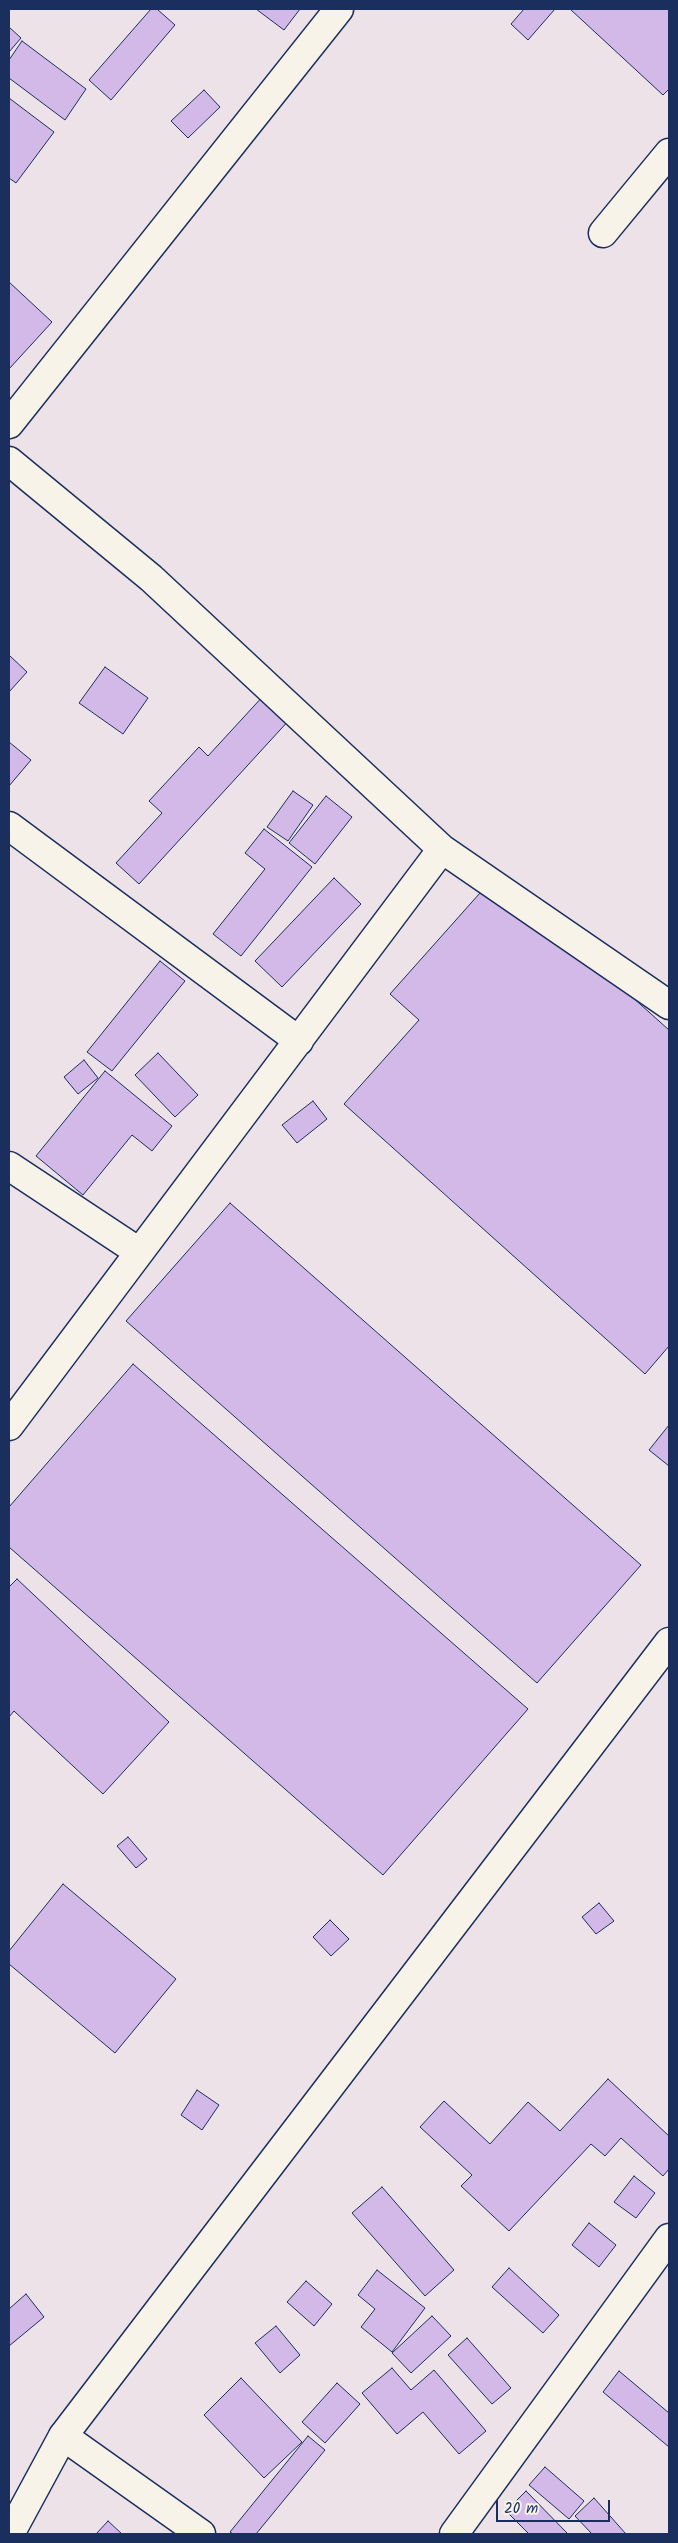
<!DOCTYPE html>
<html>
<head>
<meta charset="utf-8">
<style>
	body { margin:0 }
	#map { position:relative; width:678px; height:2543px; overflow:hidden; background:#ece2e8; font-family:Kalam,sans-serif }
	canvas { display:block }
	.frame { position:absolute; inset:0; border:10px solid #1b2f5e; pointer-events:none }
	.scale { position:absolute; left:496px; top:2500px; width:114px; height:22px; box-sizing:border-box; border:2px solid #1b2f5e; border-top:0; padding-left:6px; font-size:15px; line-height:18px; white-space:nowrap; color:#1b2f5e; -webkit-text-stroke:4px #f7f3e8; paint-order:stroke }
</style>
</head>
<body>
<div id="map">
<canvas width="678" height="2543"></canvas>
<div class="frame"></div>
<div class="scale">20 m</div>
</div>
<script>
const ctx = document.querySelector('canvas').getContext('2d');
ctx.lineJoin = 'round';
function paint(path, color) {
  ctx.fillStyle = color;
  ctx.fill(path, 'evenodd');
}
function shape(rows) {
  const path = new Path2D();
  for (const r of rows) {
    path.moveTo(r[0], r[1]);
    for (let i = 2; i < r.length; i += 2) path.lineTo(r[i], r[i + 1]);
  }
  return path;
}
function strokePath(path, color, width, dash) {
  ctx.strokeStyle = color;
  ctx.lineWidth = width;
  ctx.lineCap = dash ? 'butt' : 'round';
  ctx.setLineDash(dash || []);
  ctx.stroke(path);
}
const building = shape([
	[151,9,157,9,175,25,111,100,89,80,151,9],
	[256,9,300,9,284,30,256,9],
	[524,9,555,9,528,40,511,24,524,9],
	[570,9,669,9,669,89,663,95,570,9],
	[9,27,21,38,9,52,9,27],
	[22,41,86,89,65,120,9,78,9,60,22,41],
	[204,90,220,107,188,138,171,121,204,90],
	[9,98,54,132,16,183,9,178,9,98],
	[9,282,52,322,9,369,9,282],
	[9,655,27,672,9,692,9,655],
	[105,667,148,698,123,734,79,703,105,667],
	[265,694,291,718,139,884,116,863,162,813,149,801,199,747,208,756,265,694],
	[9,742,31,760,9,786,9,742],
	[293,791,313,805,288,841,267,827,293,791],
	[326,796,352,817,315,864,289,843,326,796],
	[264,829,312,867,241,956,213,934,265,869,245,853,264,829],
	[496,875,669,1030,669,1346,645,1374,344,1104,419,1020,390,994,496,875],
	[334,878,361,904,282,987,255,961,334,878],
	[160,961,185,981,112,1071,87,1052,160,961],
	[158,1053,198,1095,175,1117,135,1075,158,1053],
	[84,1060,98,1078,78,1094,64,1077,84,1060],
	[105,1071,172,1126,152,1151,132,1135,83,1195,36,1156,105,1071],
	[313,1101,327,1119,297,1143,282,1125,313,1101],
	[230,1203,641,1565,537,1683,126,1321,230,1203],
	[133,1364,528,1709,383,1875,9,1547,9,1507,133,1364],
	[669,1425,669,1466,649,1450,669,1425],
	[17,1579,169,1722,103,1794,14,1711,9,1717,9,1587,17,1579],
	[128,1837,147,1859,136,1868,117,1846,128,1837],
	[63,1884,176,1979,115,2053,9,1964,9,1951,63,1884],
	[599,1903,614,1921,596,1934,582,1917,599,1903],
	[330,1920,349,1939,331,1956,313,1937,330,1920],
	[608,2079,669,2136,669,2169,663,2176,621,2138,605,2156,591,2144,509,2231,461,2186,472,2175,420,2127,444,2101,490,2144,528,2102,560,2131,608,2079],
	[197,2090,219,2105,202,2130,181,2115,197,2090],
	[634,2176,655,2193,636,2218,614,2202,634,2176],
	[382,2187,454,2270,425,2296,352,2213,382,2187],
	[589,2223,616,2245,599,2267,572,2245,589,2223],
	[509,2268,559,2315,543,2333,492,2287,509,2268],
	[377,2270,425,2308,392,2352,361,2327,375,2309,358,2295,377,2270],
	[306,2281,332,2304,314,2326,287,2302,306,2281],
	[26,2294,44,2317,9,2346,9,2309,26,2294],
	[432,2316,451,2336,411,2373,392,2353,432,2316],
	[276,2326,300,2355,280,2373,255,2343,276,2326],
	[467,2338,511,2388,492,2404,448,2355,467,2338],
	[392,2368,411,2390,434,2370,486,2431,459,2454,423,2412,397,2434,362,2393,392,2368],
	[619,2371,669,2413,669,2447,603,2392,619,2371],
	[241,2378,302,2442,264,2478,204,2415,241,2378],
	[337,2383,360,2404,325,2443,302,2422,337,2383],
	[308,2436,325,2450,256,2534,233,2534,230,2532,308,2436],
	[545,2467,584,2501,569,2519,529,2485,545,2467],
	[526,2491,568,2534,529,2534,506,2511,526,2491],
	[594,2498,626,2534,592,2534,575,2516,594,2498],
	[108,2521,122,2534,96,2534,108,2521]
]);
paint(building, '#d2b9e7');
strokePath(building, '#1b2f5e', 1);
const street = shape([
	[603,233,669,153],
	[9,424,339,9],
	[9,461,151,578,442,849,669,1005],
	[9,826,299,1041],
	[9,1166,139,1252],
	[9,1426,442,849],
	[63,2436,201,2534],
	[454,2534,669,2238]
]);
const secondary = shape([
	[10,2534,63,2436,669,1642]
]);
strokePath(street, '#1b2f5e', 31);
strokePath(secondary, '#1b2f5e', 31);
strokePath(street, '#f7f3e8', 28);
strokePath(secondary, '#f7f3e8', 28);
</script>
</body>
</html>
